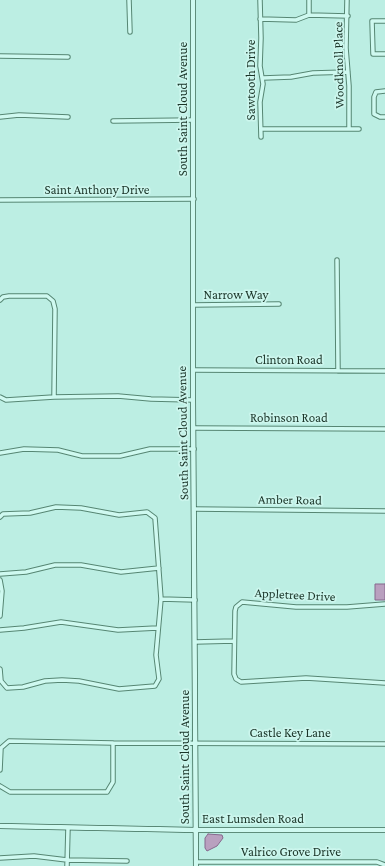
<!DOCTYPE html>
<html>
<head>
<meta charset="utf-8">
<style>
	body { margin:0 }
	canvas { display:block; background:#bceee3 }
</style>
</head>
<body>
<canvas width="385" height="866"></canvas>
<script>
const ctx = document.querySelector('canvas').getContext('2d');
ctx.lineJoin = 'round';
function paint(path, color) {
  ctx.fillStyle = color;
  ctx.fill(path, 'evenodd');
}
function shape(rows) {
  const path = new Path2D();
  for (const r of rows) {
    path.moveTo(r[0], r[1]);
    for (let i = 2; i < r.length; i += 2) path.lineTo(r[i], r[i + 1]);
  }
  return path;
}
function strokePath(path, color, width, dash) {
  ctx.strokeStyle = color;
  ctx.lineWidth = width;
  ctx.lineCap = dash ? 'butt' : 'round';
  ctx.setLineDash(dash || []);
  ctx.stroke(path);
}
function drawText(font, color, halo, rows, align = 'center') {
  ctx.font = font + ' "Crimson Pro",serif';
  ctx.lineWidth = 3.5;
  ctx.setLineDash([]);
  ctx.textBaseline = 'middle';
  ctx.strokeStyle = halo;
  ctx.fillStyle = color;
  for (const [text, x, y, turn = 0] of rows) {
    ctx.save();
    ctx.translate(x, y);
    ctx.rotate((+turn || 0) * Math.PI / 180);
    ctx.textAlign = isNaN(turn) ? turn : align;
    if (halo) ctx.strokeText(text, 0, 0);
    ctx.fillText(text, 0, 0);
    ctx.restore();
  }
}
const water = shape([
	[385,584,385,600,375,600,375,584,385,584],
	[208,834,222,835,223,838,217,846,207,851,205,848,205,838,208,834]
]);
paint(water, '#b9a0bf');
strokePath(water, '#86688d', 1);
const street = shape([
	[129,0,130,32],
	[260,0,261,38,260,66,263,84,260,102,261,137],
	[309,0,309,15],
	[347,0,346,48,349,86,349,129],
	[260,19,296,20,309,15,348,16],
	[385,21,372,21,373,54,385,54],
	[0,56,68,57],
	[263,78,291,77,313,73,348,72],
	[385,91,376,92,374,97,374,114,380,117,385,117],
	[0,117,19,115,68,117],
	[113,121,193,120],
	[261,129,359,129],
	[0,200,194,199],
	[337,260,338,371],
	[0,300,3,297,9,296,47,296,53,301,55,309,54,397,6,400,0,397],
	[193,305,279,304],
	[193,370,385,371],
	[54,397,118,396,151,399,193,400],
	[194,428,385,429],
	[0,453,24,449,58,450,82,456,120,456,150,449,194,449],
	[194,509,385,511],
	[0,517,3,514,30,513,56,507,81,508,119,515,147,512,155,518,161,599,156,655,159,679,155,686,119,689,79,681,62,680,45,681,23,687,7,688,1,681,0,669],
	[0,574,26,572,55,565,81,565,121,572,159,568],
	[0,580,2,591,0,616],
	[161,599,195,600],
	[385,604,347,607,296,607,242,602,236,607,235,611,234,674,236,679,241,682,306,678,385,683],
	[0,630,24,628,61,622,118,630,157,628],
	[195,642,234,641],
	[113,743,385,744],
	[0,770,1,748,9,741,113,743,113,782,107,792,10,792,0,786],
	[0,858,34,856,67,860,127,861],
	[196,862,377,862,385,865],
	[67,866,68,828]
]);
const secondary = shape([
	[193,0,193,400,196,866],
	[0,826,196,830,385,830]
]);
strokePath(street, '#568673', 5.5);
strokePath(secondary, '#396854', 6);
strokePath(street, '#cff9f0', 3.5);
strokePath(secondary, '#cff9f0', 4.5);
drawText('13px', '#1b3529', '#ccf6ed', [
	["Woodknoll Place",339,65,-91],
	["Sawtooth Drive",251,80,-90],
	["South Saint Cloud Avenue",183,109,-90],
	["Saint Anthony Drive",97,190],
	["Narrow Way",236,295],
	["Clinton Road",289,360],
	["Robinson Road",289,418],
	["South Saint Cloud Avenue",183,433,-91],
	["Amber Road",290,500,1],
	["Appletree Drive",295,595,3],
	["Castle Key Lane",290,733],
	["South Saint Cloud Avenue",185,757,-90],
	["East Lumsden Road",253,819],
	["Valrico Grove Drive",291,852]
]);
</script>
</body>
</html>
